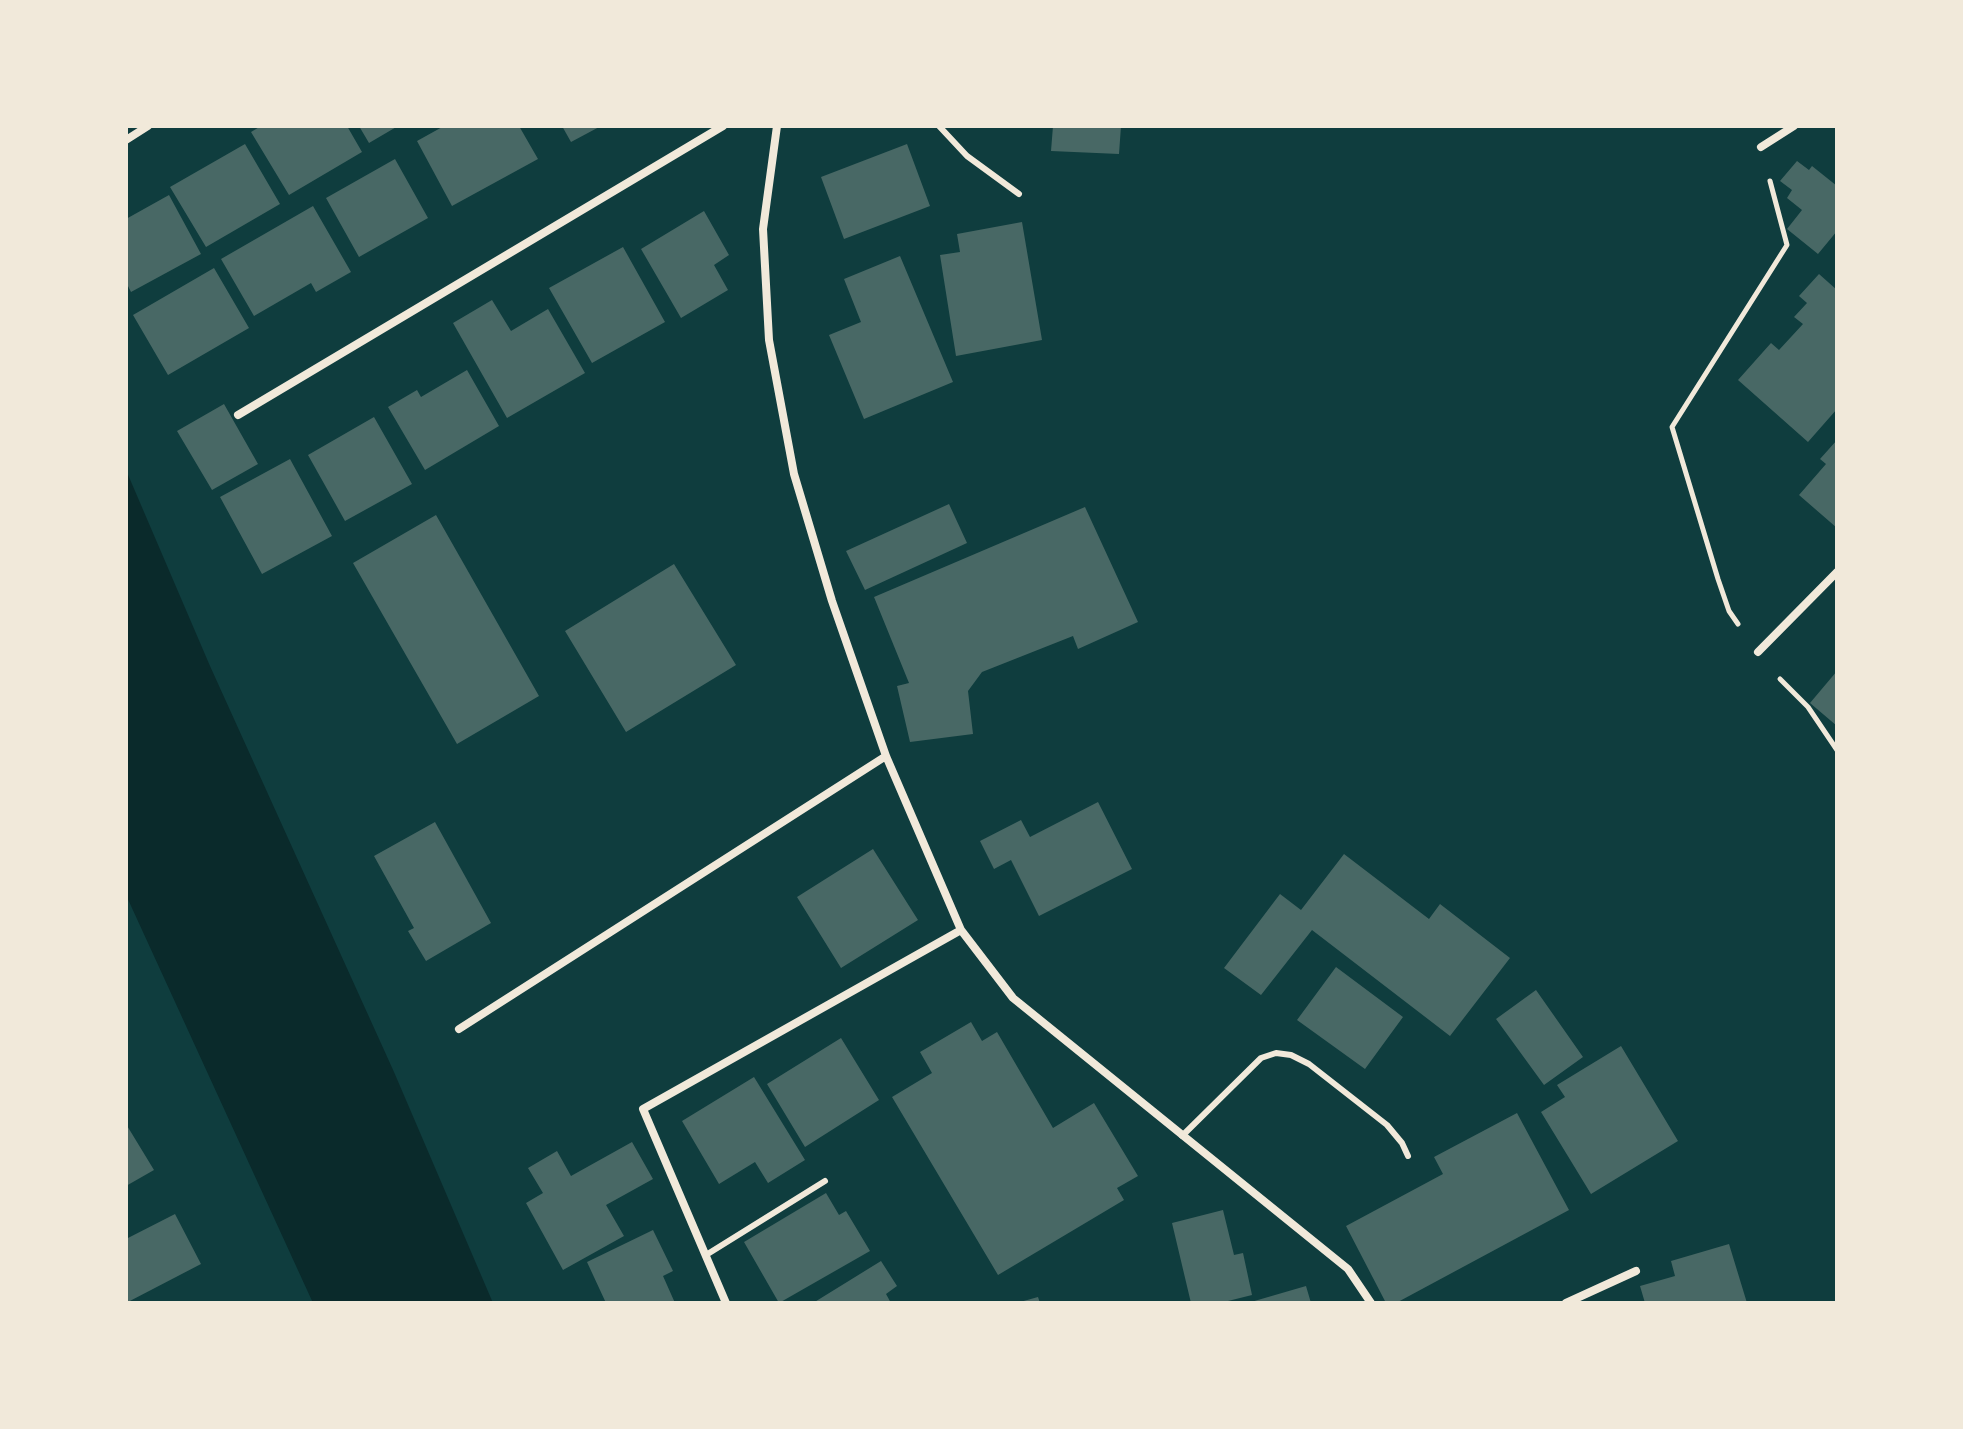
<!DOCTYPE html>
<html>
<head>
<meta charset="utf-8">
<style>
	body { margin:0 }
	#map { position:relative; width:1963px; height:1429px; overflow:hidden; background:#0f3d3e; font-family:"Varela Round",sans-serif }
	canvas { display:block }
	.frame { position:absolute; inset:0; border:128px solid #f1e9da; pointer-events:none }
</style>
</head>
<body>
<div id="map">
<canvas width="1963" height="1429"></canvas>
<div class="frame"></div>
</div>
<script>
const ctx = document.querySelector('canvas').getContext('2d');
ctx.lineJoin = 'round';
function paint(path, color) {
  ctx.fillStyle = color;
  ctx.fill(path, 'evenodd');
}
function shape(rows) {
  const path = new Path2D();
  for (const r of rows) {
    path.moveTo(r[0], r[1]);
    for (let i = 2; i < r.length; i += 2) path.lineTo(r[i], r[i + 1]);
  }
  return path;
}
function strokePath(path, color, width, dash) {
  ctx.strokeStyle = color;
  ctx.lineWidth = width;
  ctx.lineCap = dash ? 'butt' : 'round';
  ctx.setLineDash(dash || []);
  ctx.stroke(path);
}
paint(shape([
	[126,470,210,666,394,1072,493,1303,313,1303,126,895]
]), '#0a2a2b');
paint(shape([
	[261,126,347,126,362,152,289,195,251,132],
	[359,126,398,126,369,143],
	[444,126,519,126,538,159,452,206,417,141],
	[562,126,601,126,571,142],
	[1053,126,1121,126,1119,154,1051,151],
	[245,144,280,204,206,247,170,187],
	[907,144,930,206,844,239,821,177],
	[395,159,428,218,359,257,326,198],
	[1797,161,1809,170,1812,166,1837,186,1837,231,1818,254,1787,229,1802,210,1787,198,1792,190,1780,181],
	[169,195,201,254,131,292,126,282,126,219],
	[313,206,351,272,316,292,311,283,254,316,221,259],
	[704,211,729,255,714,265,728,290,681,318,641,249],
	[1022,222,1042,340,956,356,940,255,960,252,957,234],
	[623,247,665,322,592,363,549,288],
	[900,256,953,382,864,419,829,335,861,322,844,279],
	[214,268,249,328,168,375,133,315],
	[1819,274,1837,290,1837,409,1808,442,1738,380,1771,343,1779,350,1803,324,1794,317,1807,303,1799,296],
	[492,300,511,331,548,309,585,373,507,418,453,323],
	[467,370,499,426,425,470,388,407,417,390,421,397],
	[224,404,258,464,212,490,177,431],
	[374,417,412,484,345,521,308,455],
	[1837,440,1837,528,1799,495,1826,464,1820,459],
	[290,459,332,536,262,574,220,497],
	[949,504,967,543,865,590,846,551],
	[1085,507,1138,622,1078,649,1073,636,982,672,968,691,973,734,910,742,897,686,909,683,874,597],
	[436,515,539,696,457,744,353,563],
	[674,564,736,665,626,732,565,631],
	[1837,671,1837,726,1810,703],
	[1098,802,1132,869,1039,916,1011,860,994,869,980,841,1021,820,1030,837],
	[435,822,491,923,426,961,408,931,414,928,374,856],
	[873,849,918,920,841,968,797,897],
	[1344,854,1429,919,1440,904,1510,958,1450,1036,1312,930,1261,995,1224,968,1280,894,1301,910],
	[1336,967,1403,1017,1365,1069,1297,1020],
	[1536,990,1583,1057,1544,1085,1496,1019],
	[971,1022,982,1041,997,1032,1053,1128,1094,1103,1138,1176,1117,1188,1124,1200,998,1275,892,1097,932,1073,920,1052],
	[841,1038,879,1100,805,1147,767,1084],
	[1621,1046,1678,1141,1591,1194,1541,1112,1565,1097,1557,1085],
	[754,1077,805,1160,768,1183,755,1162,719,1184,682,1121],
	[1517,1113,1569,1210,1396,1303,1386,1303,1346,1226,1443,1174,1434,1157],
	[126,1124,154,1170,126,1186],
	[632,1142,653,1179,606,1205,624,1236,563,1270,526,1203,543,1193,528,1168,557,1151,571,1176],
	[826,1193,839,1215,846,1211,870,1251,779,1303,744,1242],
	[1223,1210,1234,1255,1243,1253,1252,1295,1220,1303,1191,1303,1172,1223],
	[175,1214,201,1264,126,1303,126,1239],
	[653,1230,673,1271,663,1276,675,1303,606,1303,587,1262],
	[1729,1244,1747,1303,1645,1303,1640,1286,1675,1276,1671,1261],
	[881,1261,897,1286,886,1294,891,1303,813,1303],
	[1306,1286,1311,1303,1251,1303,1251,1302],
	[1038,1297,1040,1303,1020,1303,1020,1302]
]), '#486865');
strokePath(shape([
	[1738,624,1729,611,1718,579,1672,427,1787,245,1770,181],
	[1780,679,1808,707,1837,750]
]), '#f1e9da', 5);
strokePath(shape([
	[939,126,967,156,1019,194],
	[1182,1136,1261,1058,1276,1053,1291,1055,1309,1064,1387,1125,1402,1143,1408,1156],
	[706,1255,825,1181]
]), '#f1e9da', 6);
strokePath(shape([
	[777,126,763,229,769,340,794,474,832,601,886,756,961,930,1013,998,1348,1269,1371,1303],
	[126,140,148,126],
	[1761,147,1794,126],
	[238,415,723,126],
	[1758,652,1837,572],
	[459,1029,886,756],
	[726,1303,643,1109,961,930],
	[1566,1303,1636,1271]
]), '#f1e9da', 8);
</script>
</body>
</html>
